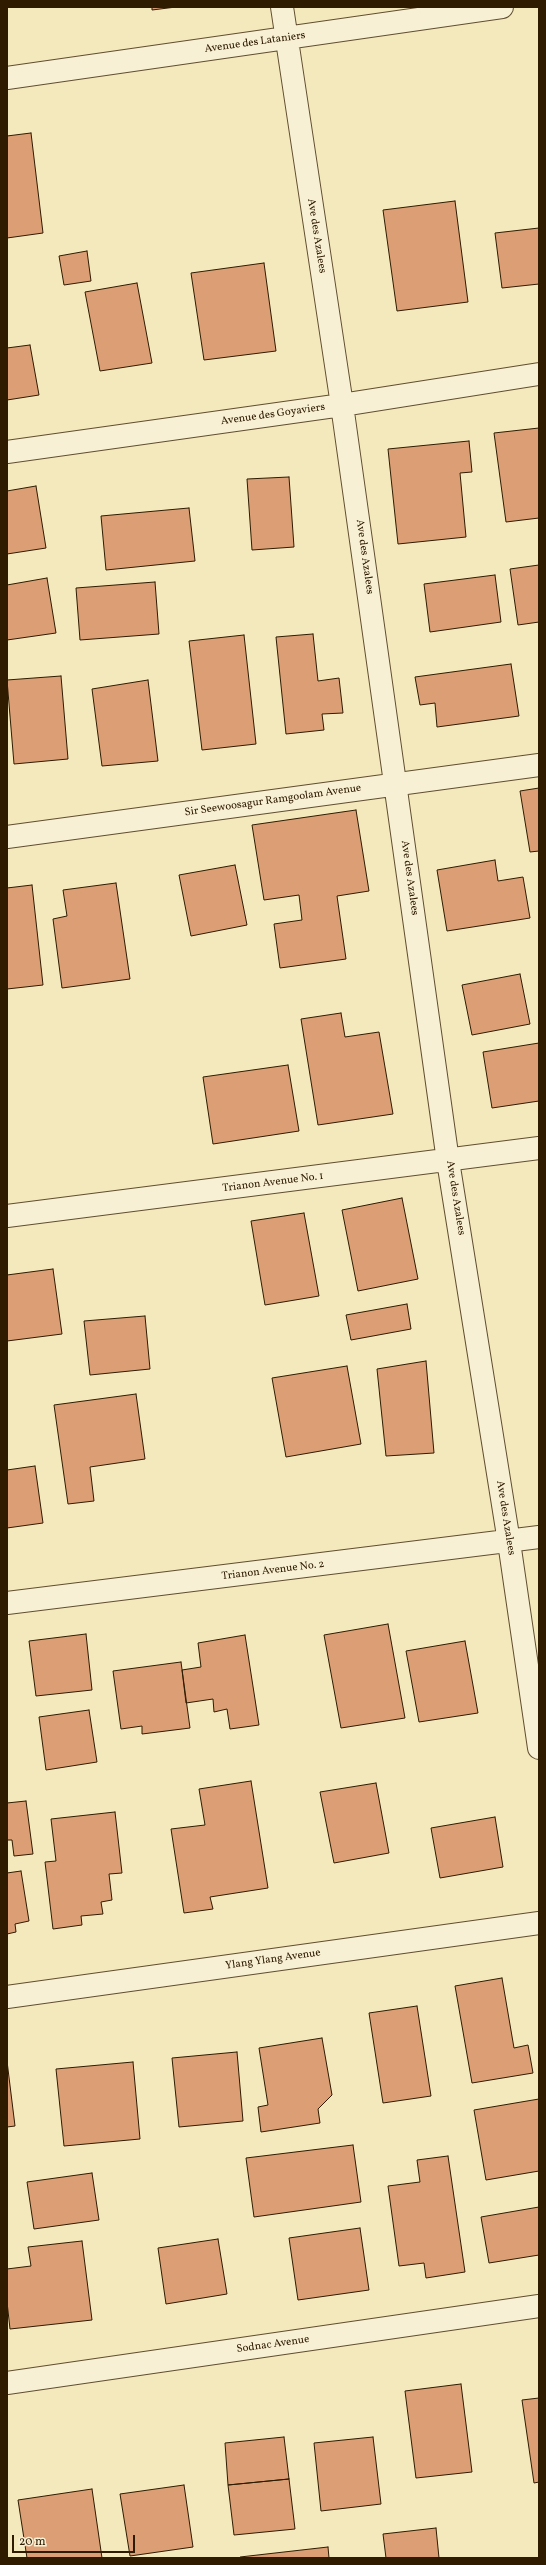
<!DOCTYPE html>
<html>
<head>
<meta charset="utf-8">
<style>
	body { margin:0 }
	#map { position:relative; width:546px; height:2565px; overflow:hidden; background:#f4e8bd; font-family:Vollkorn,serif }
	canvas { display:block }
	.frame { position:absolute; inset:0; border:8px solid #2e1b00; pointer-events:none }
	.scale { position:absolute; left:12px; top:2535px; width:123px; height:18px; box-sizing:border-box; border:2px solid #2e1b00; border-top:0; padding-left:5px; font-size:12px; line-height:14px; white-space:nowrap; color:#2e1b00; -webkit-text-stroke:3px #f8f0d4; paint-order:stroke }
</style>
</head>
<body>
<div id="map">
<canvas width="546" height="2565"></canvas>
<div class="frame"></div>
<div class="scale">20 m</div>
</div>
<script>
const ctx = document.querySelector('canvas').getContext('2d');
ctx.lineJoin = 'round';
function paint(path, color) {
  ctx.fillStyle = color;
  ctx.fill(path, 'evenodd');
}
function shape(rows) {
  const path = new Path2D();
  for (const r of rows) {
    path.moveTo(r[0], r[1]);
    for (let i = 2; i < r.length; i += 2) path.lineTo(r[i], r[i + 1]);
  }
  return path;
}
function strokePath(path, color, width, dash) {
  ctx.strokeStyle = color;
  ctx.lineWidth = width;
  ctx.lineCap = dash ? 'butt' : 'round';
  ctx.setLineDash(dash || []);
  ctx.stroke(path);
}
function drawText(font, color, halo, rows, align = 'center') {
  ctx.font = font + ' Vollkorn,serif';
  ctx.lineWidth = 3;
  ctx.setLineDash([]);
  ctx.textBaseline = 'middle';
  ctx.strokeStyle = halo;
  ctx.fillStyle = color;
  for (const [text, x, y, turn = 0] of rows) {
    ctx.save();
    ctx.translate(x, y);
    ctx.rotate((+turn || 0) * Math.PI / 180);
    ctx.textAlign = isNaN(turn) ? turn : align;
    if (halo) ctx.strokeText(text, 0, 0);
    ctx.fillText(text, 0, 0);
    ctx.restore();
  }
}
const building = shape([
	[152,7,176,7,152,10,152,7],
	[31,133,43,233,7,238,7,136,31,133],
	[455,201,468,302,397,311,383,210,455,201],
	[539,228,539,284,502,288,495,233,539,228],
	[87,251,91,281,64,285,59,256,87,251],
	[264,263,276,351,204,360,191,273,264,263],
	[137,283,152,363,100,371,85,292,137,283],
	[30,345,39,395,7,400,7,348,30,345],
	[539,428,539,518,506,522,494,433,539,428],
	[469,441,472,472,460,473,466,537,398,544,388,449,469,441],
	[289,477,294,547,252,550,247,479,289,477],
	[36,486,46,548,7,554,7,491,36,486],
	[189,508,195,561,106,570,101,516,189,508],
	[539,565,539,622,518,625,510,569,539,565],
	[495,575,501,622,430,632,424,584,495,575],
	[47,578,56,633,7,640,7,585,47,578],
	[155,582,159,634,80,640,76,588,155,582],
	[313,634,318,681,339,678,343,713,322,714,324,730,286,734,276,637,313,634],
	[244,635,256,744,202,750,189,641,244,635],
	[511,664,519,716,437,727,435,703,420,705,415,677,511,664],
	[61,676,68,759,14,764,7,680,61,676],
	[148,680,158,761,102,766,92,689,148,680],
	[539,788,539,851,530,852,520,791,539,788],
	[356,810,369,891,337,896,346,959,280,968,274,924,302,920,299,895,264,900,252,825,356,810],
	[495,860,498,881,523,877,530,918,447,931,437,870,495,860],
	[235,865,247,925,191,936,179,875,235,865],
	[116,883,130,979,62,988,53,919,67,916,63,890,116,883],
	[32,885,43,985,7,989,7,888,32,885],
	[520,974,530,1024,472,1035,462,985,520,974],
	[341,1013,345,1037,379,1032,393,1114,318,1125,301,1019,341,1013],
	[539,1043,539,1101,492,1108,483,1052,539,1043],
	[288,1065,299,1131,213,1144,203,1077,288,1065],
	[402,1198,418,1279,358,1291,342,1210,402,1198],
	[304,1213,319,1296,265,1305,251,1221,304,1213],
	[53,1269,62,1334,7,1341,7,1275,53,1269],
	[407,1304,411,1329,351,1340,346,1315,407,1304],
	[145,1316,150,1369,90,1375,84,1321,145,1316],
	[426,1361,434,1453,386,1456,377,1369,426,1361],
	[347,1366,361,1444,286,1457,272,1378,347,1366],
	[136,1394,145,1459,90,1467,94,1501,68,1504,54,1405,136,1394],
	[35,1466,43,1523,7,1528,7,1470,35,1466],
	[388,1624,405,1718,341,1728,324,1635,388,1624],
	[86,1634,92,1690,36,1696,29,1641,86,1634],
	[245,1635,259,1725,230,1729,227,1709,214,1712,213,1699,186,1703,182,1670,201,1667,198,1643,245,1635],
	[465,1641,478,1713,419,1722,406,1651,465,1641],
	[181,1662,190,1728,142,1734,142,1726,121,1729,113,1671,181,1662],
	[89,1710,97,1762,46,1770,39,1717,89,1710],
	[251,1781,268,1888,210,1897,213,1909,184,1913,171,1829,205,1825,199,1789,251,1781],
	[376,1783,389,1853,334,1863,320,1792,376,1783],
	[26,1801,33,1854,14,1856,12,1840,7,1840,7,1803,26,1801],
	[115,1812,122,1873,109,1874,112,1900,101,1902,103,1914,81,1916,82,1925,53,1929,45,1862,56,1861,51,1819,115,1812],
	[495,1817,503,1867,440,1878,431,1828,495,1817],
	[21,1871,29,1921,15,1924,16,1932,7,1934,7,1873,21,1871],
	[502,1978,514,2048,528,2045,533,2073,472,2083,455,1986,502,1978],
	[417,2006,431,2096,383,2103,369,2013,417,2006],
	[322,2038,332,2095,318,2109,320,2123,261,2132,258,2107,268,2105,259,2048,322,2038],
	[237,2052,243,2121,179,2127,172,2058,237,2052],
	[7,2061,15,2126,7,2127,7,2061],
	[133,2062,140,2139,64,2146,56,2069,133,2062],
	[539,2099,539,2171,486,2180,474,2110,539,2099],
	[353,2145,361,2202,254,2217,246,2158,353,2145],
	[448,2156,465,2272,426,2278,424,2263,399,2266,388,2186,420,2182,417,2160,448,2156],
	[92,2173,99,2220,34,2229,27,2182,92,2173],
	[539,2207,539,2255,489,2263,481,2217,539,2207],
	[360,2228,369,2290,298,2300,289,2238,360,2228],
	[218,2239,227,2294,166,2304,158,2248,218,2239],
	[82,2241,92,2320,10,2329,7,2302,7,2269,31,2266,28,2247,82,2241],
	[461,2384,472,2472,416,2478,405,2391,461,2384],
	[539,2398,539,2482,534,2483,522,2400,539,2398],
	[284,2437,289,2479,228,2485,225,2443,284,2437],
	[373,2437,381,2504,321,2511,314,2443,373,2437],
	[289,2479,295,2529,234,2535,228,2485,289,2479],
	[184,2485,193,2547,130,2556,120,2494,184,2485],
	[92,2489,102,2558,27,2558,18,2500,92,2489],
	[436,2528,439,2558,386,2558,383,2534,436,2528],
	[328,2547,329,2558,240,2558,240,2557,328,2547]
]);
paint(building, '#dc9f75');
strokePath(building, '#2e1b00', 1);
const minor = shape([
	[282,7,342,405,448,1161,509,1542,539,1748],
	[7,78,502,7],
	[7,452,342,405,539,374],
	[7,837,539,765],
	[7,1216,539,1148],
	[7,1603,539,1537],
	[7,1997,539,1923],
	[7,2383,539,2306]
]);
strokePath(minor, '#604e2f', 24);
strokePath(minor, '#f8f0d4', 22);
drawText('11px', '#2e1b00', '#f8f0d4', [
	["Avenue des Lataniers",255,43,-8],
	["Ave des Azalees",316,236,81],
	["Avenue des Goyaviers",273,415,-8],
	["Ave des Azalees",364,557,82],
	["Sir Seewoosagur Ramgoolam Avenue",273,801,-8],
	["Ave des Azalees",409,878,82],
	["Trianon Avenue No. 1",273,1183,-7],
	["Ave des Azalees",455,1198,81],
	["Ave des Azalees",505,1518,81],
	["Trianon Avenue No. 2",273,1571,-7],
	["Ylang Ylang Avenue",273,1960,-8],
	["Sodnac Avenue",273,2345,-8]
]);
</script>
</body>
</html>
